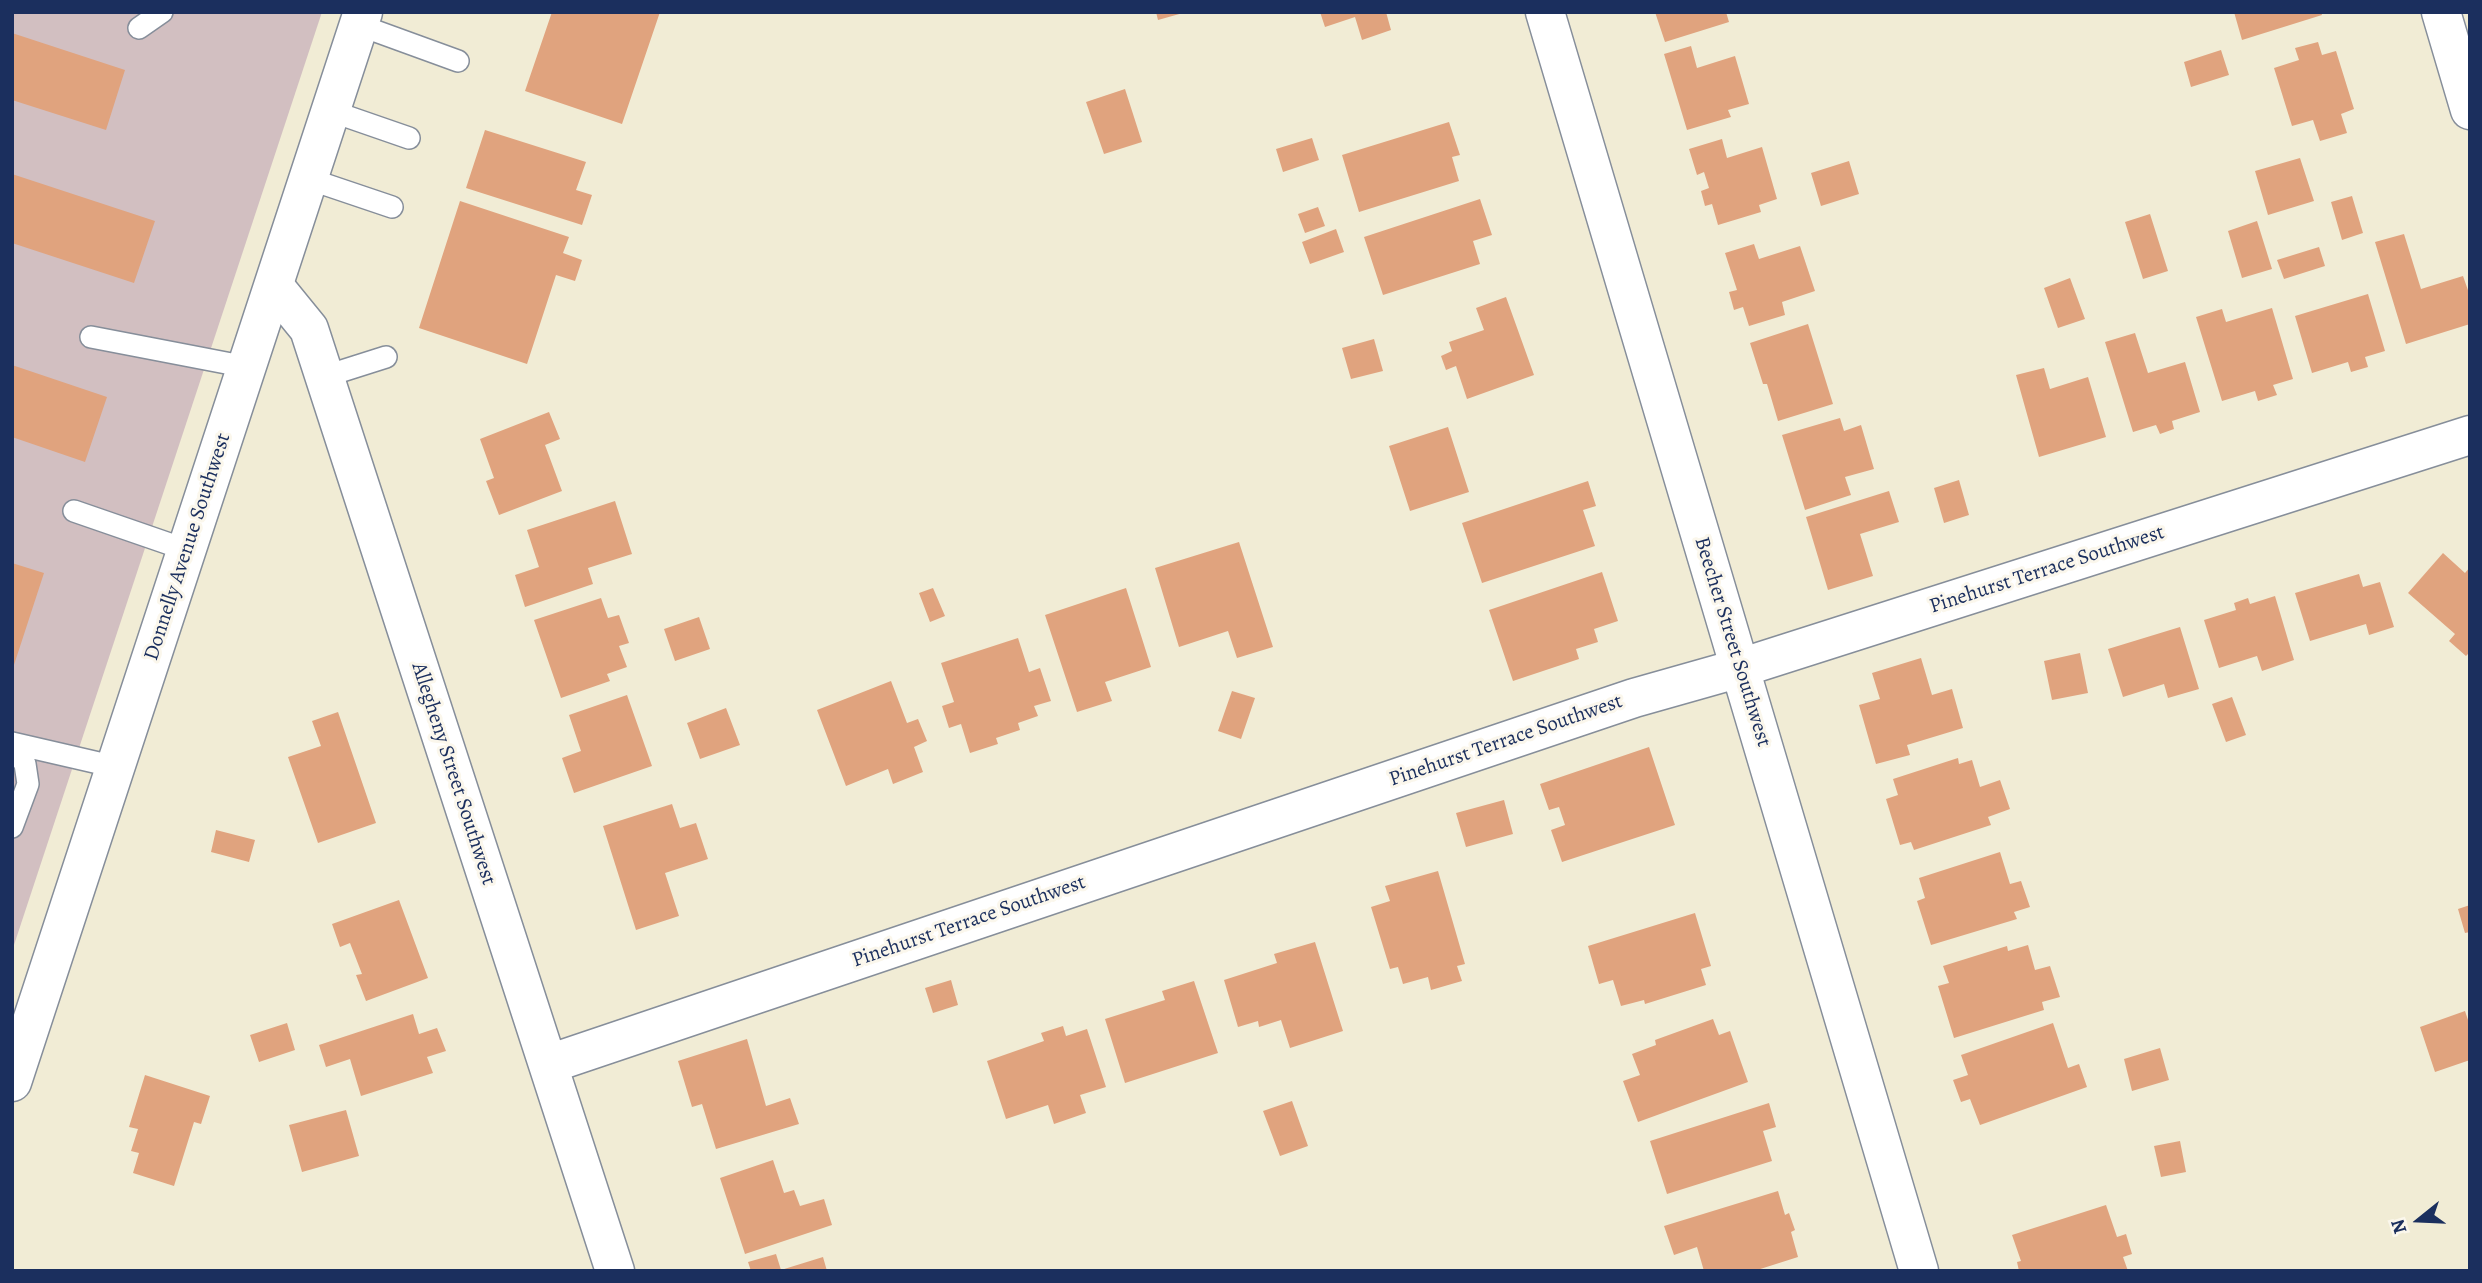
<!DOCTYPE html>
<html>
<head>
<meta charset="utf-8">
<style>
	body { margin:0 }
	#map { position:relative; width:2482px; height:1283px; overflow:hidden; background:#f1ecd5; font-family:Alegreya,serif }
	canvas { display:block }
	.frame { position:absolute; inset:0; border:14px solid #1b2f5e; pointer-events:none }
	.north { position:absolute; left:2384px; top:1185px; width:70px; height:70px; -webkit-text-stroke:5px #fbf7ec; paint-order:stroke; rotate:252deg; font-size:19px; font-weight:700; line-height:28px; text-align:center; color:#1b2f5e }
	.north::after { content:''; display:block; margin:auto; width:24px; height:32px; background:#1b2f5e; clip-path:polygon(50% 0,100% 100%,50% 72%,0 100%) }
</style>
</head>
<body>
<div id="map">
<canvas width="2482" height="1283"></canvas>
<div class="frame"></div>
<div class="north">N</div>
</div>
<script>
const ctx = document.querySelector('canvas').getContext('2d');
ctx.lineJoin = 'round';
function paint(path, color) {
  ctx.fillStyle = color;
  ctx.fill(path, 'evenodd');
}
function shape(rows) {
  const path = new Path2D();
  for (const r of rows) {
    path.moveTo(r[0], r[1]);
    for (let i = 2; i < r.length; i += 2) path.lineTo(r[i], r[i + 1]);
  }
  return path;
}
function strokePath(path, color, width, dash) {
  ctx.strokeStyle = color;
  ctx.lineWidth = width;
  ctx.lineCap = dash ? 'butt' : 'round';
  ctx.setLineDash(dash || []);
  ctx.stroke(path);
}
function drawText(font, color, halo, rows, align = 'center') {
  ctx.font = font + ' Alegreya,serif';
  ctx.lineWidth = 6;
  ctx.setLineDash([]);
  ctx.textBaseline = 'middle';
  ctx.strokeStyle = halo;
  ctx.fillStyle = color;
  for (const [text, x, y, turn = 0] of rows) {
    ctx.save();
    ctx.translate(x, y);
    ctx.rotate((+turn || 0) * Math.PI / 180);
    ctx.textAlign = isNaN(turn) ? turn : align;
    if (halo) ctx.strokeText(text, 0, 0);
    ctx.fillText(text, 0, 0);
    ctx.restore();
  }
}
paint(shape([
	[12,12,322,12,12,951]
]), '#d2bfc1');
paint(shape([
	[552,12,660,12,622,124,525,91],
	[1156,12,1183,12,1183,13,1158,20],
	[1320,12,1386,12,1391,30,1362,40,1355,17,1325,27],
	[1655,12,1726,12,1729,22,1665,42],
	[2234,12,2321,12,2322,15,2242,40],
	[12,33,125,70,106,130,12,100],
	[2318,42,2322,55,2336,51,2354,109,2341,114,2347,133,2320,141,2313,120,2292,126,2274,68,2299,60,2295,48],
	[1691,46,1697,68,1735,56,1749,104,1728,110,1731,117,1687,130,1664,54],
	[2221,50,2229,75,2191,87,2184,62],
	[1125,89,1142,142,1104,154,1086,102],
	[1449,122,1460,155,1452,157,1459,181,1359,212,1342,155],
	[485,130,586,162,576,190,592,195,582,225,466,188],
	[1312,138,1319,160,1283,172,1276,149],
	[1722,139,1727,158,1762,147,1777,199,1759,205,1761,212,1718,225,1712,204,1705,206,1701,191,1709,188,1704,172,1697,175,1689,149],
	[2300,158,2314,201,2268,215,2255,171],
	[1849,161,1859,194,1821,206,1811,173],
	[12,174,155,221,134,283,12,243],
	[2352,196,2363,233,2342,240,2331,202],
	[1480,199,1492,235,1473,241,1480,264,1383,295,1364,237],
	[460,201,569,237,563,253,582,260,575,281,556,275,527,364,419,328],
	[1318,207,1325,226,1305,233,1298,214],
	[2150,214,2168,271,2143,279,2125,222],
	[2257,221,2272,269,2242,278,2228,231],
	[1336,229,1344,252,1310,264,1302,242],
	[2404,234,2421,289,2463,276,2470,296,2470,324,2406,344,2375,242],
	[1754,244,1759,259,1800,246,1815,291,1782,302,1785,315,1749,326,1743,307,1734,310,1729,292,1737,290,1725,253],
	[2319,247,2325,266,2284,279,2277,260],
	[2070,278,2085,319,2058,328,2044,288],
	[2368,294,2385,351,2365,357,2368,367,2351,372,2348,362,2312,373,2295,316],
	[1506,297,1534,375,1467,399,1456,366,1446,370,1441,356,1452,351,1449,342,1484,330,1476,308],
	[2272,308,2293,379,2273,385,2277,395,2258,401,2255,391,2222,401,2196,317,2222,309,2226,322],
	[1808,324,1833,404,1778,421,1767,384,1763,384,1750,343],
	[2135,333,2148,373,2185,362,2200,412,2172,421,2174,429,2160,434,2156,425,2133,432,2105,342],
	[1374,339,1383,371,1351,379,1342,348],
	[12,365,107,397,85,462,12,437],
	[2044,368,2050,389,2088,377,2106,437,2039,457,2016,375],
	[549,412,560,439,545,445,562,491,499,515,486,481,494,478,480,439],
	[1840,418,1844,431,1861,425,1874,469,1845,477,1851,495,1805,510,1782,435],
	[1448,427,1469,492,1410,511,1389,446],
	[1959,480,1969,515,1944,523,1934,488],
	[1588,481,1596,506,1583,510,1595,546,1482,583,1462,523],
	[1889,491,1899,522,1860,534,1873,576,1828,590,1806,517],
	[615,501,632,554,588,568,593,584,525,607,515,575,539,567,527,530],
	[1239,542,1273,647,1237,658,1228,631,1179,647,1155,568],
	[2443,553,2465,573,2470,567,2470,652,2466,656,2449,641,2455,634,2408,593],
	[12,563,44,573,13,668,12,668],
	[1602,572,1618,621,1594,629,1598,642,1576,649,1579,659,1513,681,1489,610],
	[2359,574,2363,587,2380,582,2394,627,2369,635,2366,624,2310,641,2295,593],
	[933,588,945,616,930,622,919,593],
	[1126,588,1151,667,1105,682,1112,701,1077,712,1045,615],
	[2275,596,2294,660,2262,671,2257,656,2219,668,2204,620,2236,610,2234,603,2248,598,2250,604],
	[601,598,608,618,619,615,629,643,619,646,627,667,607,674,610,681,561,698,534,620],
	[699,617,710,649,675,661,664,629],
	[2180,627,2199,689,2168,698,2164,684,2123,697,2108,649],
	[1018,638,1029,672,1040,668,1051,701,1034,706,1038,716,1018,723,1020,730,996,738,998,744,970,753,961,724,949,728,942,706,954,702,941,663],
	[2080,653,2088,693,2052,700,2044,661],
	[1921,658,1932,695,1952,689,1963,728,1907,745,1910,755,1876,764,1859,705,1880,699,1872,673],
	[891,681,907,723,918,719,927,741,914,747,923,772,893,784,888,769,846,786,817,710],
	[1232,691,1255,698,1241,739,1218,731],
	[627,695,652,766,574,793,562,758,581,751,569,715],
	[2232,697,2246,735,2226,742,2212,704],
	[726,708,740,745,700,759,687,723],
	[338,712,376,823,318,843,288,757,321,746,312,721],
	[1649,747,1675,825,1562,862,1551,830,1565,825,1559,807,1549,810,1540,784],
	[1958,758,1959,764,1972,760,1980,787,2000,780,2010,809,1988,817,1991,825,1914,850,1911,842,1900,845,1886,799,1898,795,1893,779],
	[1504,800,1513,834,1466,847,1456,813],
	[672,804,680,828,696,823,708,859,665,873,679,916,636,930,603,826],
	[216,830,255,840,249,862,211,852],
	[2000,852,2010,884,2021,881,2030,907,2014,912,2017,919,1931,945,1917,901,1925,898,1919,878],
	[1438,871,1465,964,1457,966,1462,981,1431,990,1428,977,1403,984,1398,967,1390,969,1371,907,1390,901,1385,886],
	[399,900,428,978,366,1001,356,975,362,974,350,943,340,947,332,924],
	[2470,905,2470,932,2465,933,2458,909],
	[1695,913,1711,966,1701,969,1706,985,1645,1004,1644,1000,1621,1006,1613,980,1599,984,1588,946],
	[1315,942,1343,1031,1290,1048,1281,1020,1259,1027,1258,1021,1238,1027,1224,980,1277,963,1274,954],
	[2028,945,2035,970,2050,966,2060,997,2042,1002,2044,1010,1954,1038,1938,986,1949,983,1943,966,2007,946,2008,951],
	[951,980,958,1005,933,1013,925,988],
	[1194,981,1218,1053,1125,1083,1105,1019,1165,1000,1162,991],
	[2465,1011,2470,1026,2470,1060,2435,1072,2420,1027],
	[413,1014,419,1034,437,1028,446,1051,427,1057,433,1073,361,1096,350,1059,326,1067,319,1045],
	[1713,1019,1719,1035,1730,1031,1748,1082,1638,1122,1623,1081,1640,1075,1632,1054,1656,1045,1655,1040],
	[287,1023,295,1050,259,1062,250,1035],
	[2053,1023,2068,1068,2079,1064,2087,1087,1980,1125,1970,1099,1961,1102,1953,1080,1968,1075,1961,1055],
	[1063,1026,1066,1036,1087,1029,1106,1087,1080,1095,1086,1113,1054,1124,1048,1105,1006,1119,987,1061,1044,1041,1041,1033],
	[747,1039,766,1106,790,1098,799,1124,716,1149,702,1104,692,1107,678,1061],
	[2160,1048,2169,1080,2132,1091,2124,1059],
	[145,1075,210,1096,201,1124,194,1122,174,1186,133,1173,139,1153,131,1151,138,1129,129,1127],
	[1292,1101,1308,1146,1280,1156,1263,1111],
	[1769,1103,1776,1127,1763,1131,1772,1161,1667,1194,1650,1141],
	[346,1110,359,1156,302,1172,289,1125],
	[2180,1141,2186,1172,2161,1177,2154,1146],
	[773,1160,784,1193,794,1190,800,1206,824,1199,832,1225,745,1254,720,1178],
	[1778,1191,1785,1215,1789,1213,1795,1230,1791,1232,1798,1257,1754,1271,1704,1271,1697,1247,1674,1255,1664,1226],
	[2106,1205,2117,1237,2126,1234,2132,1254,2123,1257,2128,1271,2019,1271,2017,1262,2021,1261,2012,1235],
	[776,1254,781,1270,823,1257,827,1271,751,1271,748,1262]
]), '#e0a37e');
const lane = shape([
	[359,25,458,61],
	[139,28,162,12],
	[331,111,409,138],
	[309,179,392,207],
	[91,337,247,367],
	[323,377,386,357],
	[74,511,187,550],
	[12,743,116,767],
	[12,745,25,764,28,784,12,827]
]);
const street = shape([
	[2441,12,2470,110],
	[274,286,309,329,615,1271],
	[549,1064,1634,698,1740,668,2470,435]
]);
const secondary = shape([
	[1545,12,1919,1271],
	[12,1082,363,12]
]);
strokePath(lane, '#868e9a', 24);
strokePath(street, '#868e9a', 41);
strokePath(secondary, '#868e9a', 41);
strokePath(lane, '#fff', 21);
strokePath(street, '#fff', 38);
strokePath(secondary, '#fff', 38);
drawText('21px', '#1b2f5e', '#fbf7ec', [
	["Donnelly Avenue Southwest",188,547,-72],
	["Pinehurst Terrace Southwest",2047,570,-18],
	["Beecher Street Southwest",1732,642,73],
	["Pinehurst Terrace Southwest",1506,741,-19],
	["Allegheny Street Southwest",453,774,72],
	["Pinehurst Terrace Southwest",969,922,-19]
]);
</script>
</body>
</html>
